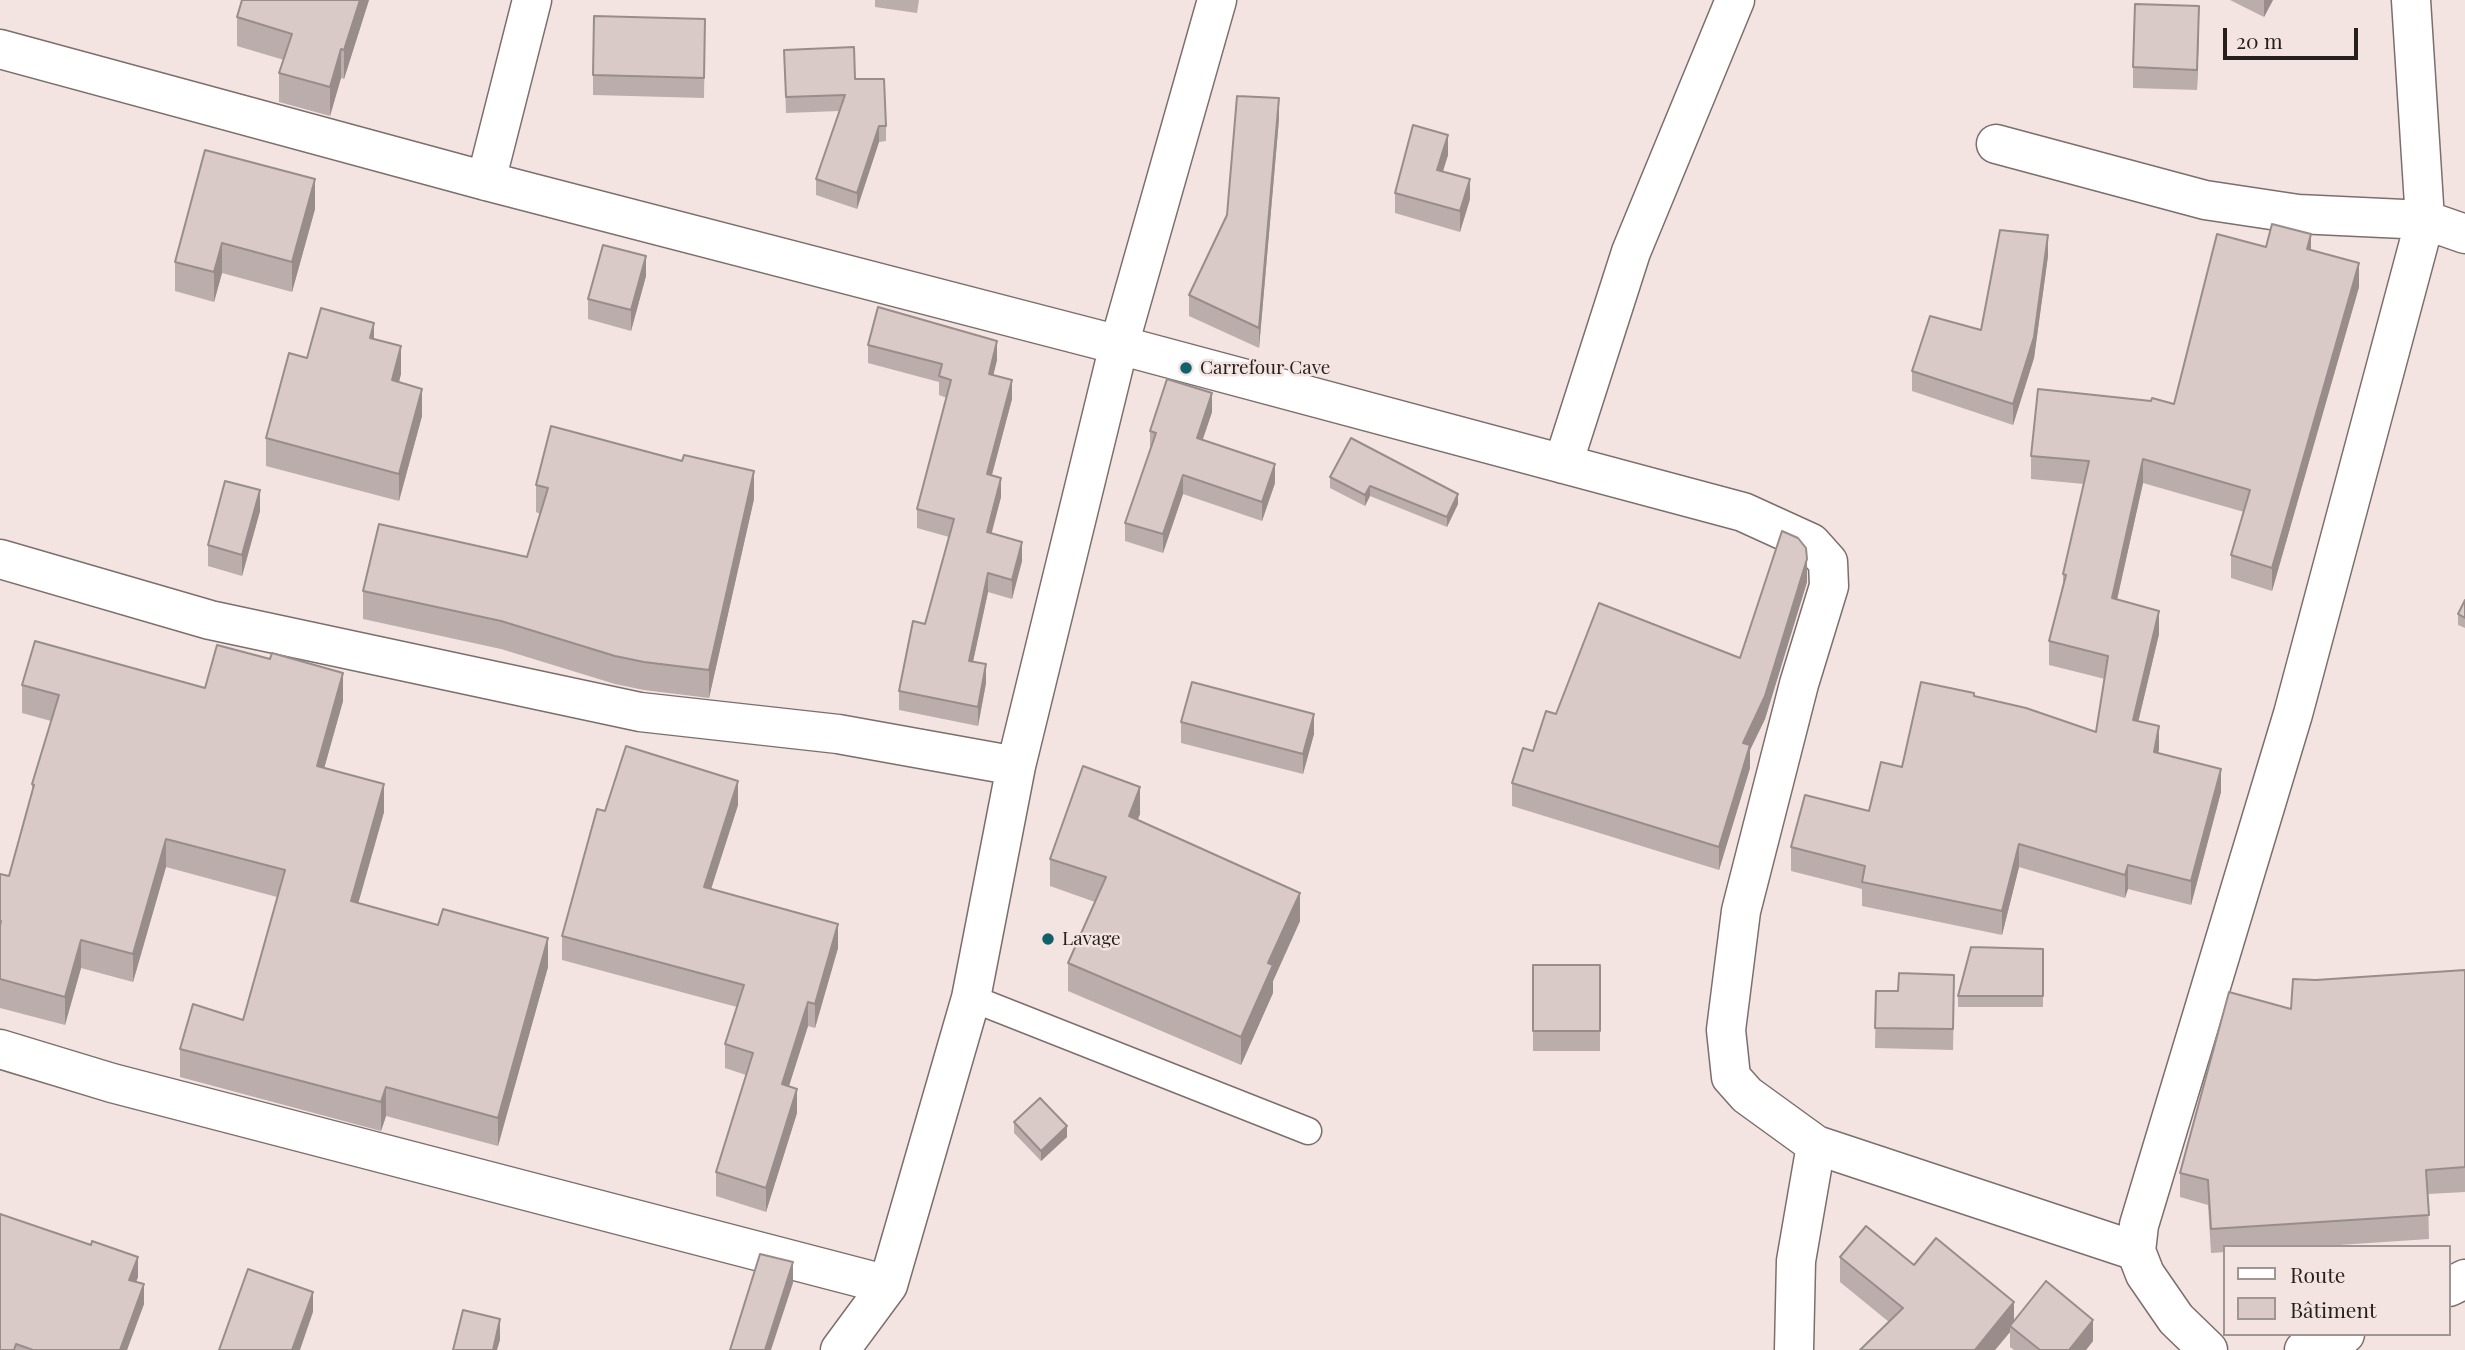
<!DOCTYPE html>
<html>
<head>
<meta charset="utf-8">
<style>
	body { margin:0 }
	#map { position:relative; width:2465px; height:1350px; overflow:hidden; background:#f3e4e1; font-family:"Playfair Display",serif }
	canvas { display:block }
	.legend { position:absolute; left:2223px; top:1245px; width:228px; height:91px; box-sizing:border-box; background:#f3e4e1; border:2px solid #a19593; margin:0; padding:9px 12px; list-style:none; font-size:21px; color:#251f1e }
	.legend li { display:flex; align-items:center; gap:14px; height:35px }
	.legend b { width:35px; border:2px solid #a19593 }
	.scale { position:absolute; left:2223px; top:28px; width:135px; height:32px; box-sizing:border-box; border:4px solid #251f1e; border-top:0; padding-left:9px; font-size:21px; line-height:24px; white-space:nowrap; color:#251f1e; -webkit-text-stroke:5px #f3e4e1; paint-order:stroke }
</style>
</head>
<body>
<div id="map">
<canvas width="2465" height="1350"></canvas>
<ul class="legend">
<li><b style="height:9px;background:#fff"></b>Route</li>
<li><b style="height:19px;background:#d9c9c7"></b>Bâtiment</li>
</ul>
<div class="scale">20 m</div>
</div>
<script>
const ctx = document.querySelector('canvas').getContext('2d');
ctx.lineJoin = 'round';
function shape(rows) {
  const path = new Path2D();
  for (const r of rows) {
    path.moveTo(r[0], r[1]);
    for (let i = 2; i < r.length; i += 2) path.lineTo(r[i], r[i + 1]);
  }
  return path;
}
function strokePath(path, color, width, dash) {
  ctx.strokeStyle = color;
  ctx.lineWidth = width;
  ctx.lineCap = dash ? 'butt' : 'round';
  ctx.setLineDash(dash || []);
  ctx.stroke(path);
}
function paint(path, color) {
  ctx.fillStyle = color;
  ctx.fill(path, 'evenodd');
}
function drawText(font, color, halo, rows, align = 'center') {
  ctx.font = font + ' "Playfair Display",serif';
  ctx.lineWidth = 5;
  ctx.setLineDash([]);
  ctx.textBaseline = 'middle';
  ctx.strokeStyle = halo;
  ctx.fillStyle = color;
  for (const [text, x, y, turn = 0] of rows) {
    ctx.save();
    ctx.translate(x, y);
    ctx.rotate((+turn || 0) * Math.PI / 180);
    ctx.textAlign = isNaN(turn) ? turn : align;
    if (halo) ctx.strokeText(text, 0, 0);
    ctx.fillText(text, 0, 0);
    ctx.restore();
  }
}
const service = shape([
	[971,998,1308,1131]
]);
const minor = shape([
	[0,49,486,181,1119,345,1743,512,1811,543,1828,562,1829,586,1799,684,1741,911,1726,1030,1731,1077,1747,1095,1816,1145,2136,1251],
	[1996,144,2205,200,2298,214,2425,220,2465,234],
	[486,181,532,0],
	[1563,464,1631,252,1735,0],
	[0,559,210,620,640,712,838,734,1016,766],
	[0,1049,112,1083,888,1285],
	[2449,1287,2465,1279],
	[840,1350,888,1285,971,998,1016,766,1119,345,1217,0],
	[1794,1350,1796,1261,1816,1145],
	[2208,1350,2176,1319,2145,1274,2136,1251,2139,1225,2293,714,2425,220,2411,0],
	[2304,1350,2345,1334]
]);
strokePath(service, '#7c6e6c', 29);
strokePath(minor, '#7c6e6c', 41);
strokePath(service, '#fff', 26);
strokePath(minor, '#fff', 38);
paint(shape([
	[369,0,344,79,341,78,330,116,279,102,279,73,284,60,237,46,237,17],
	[875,0,919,0,917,13,875,7],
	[2230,0,2273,0,2264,17],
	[2199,26,2197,90,2133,88,2133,67],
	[705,40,704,98,593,95,593,75],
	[784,50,855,79,886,126,886,141,879,142,857,209,816,195,816,179,839,111,786,113],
	[1279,119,1259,348,1189,316,1189,295,1227,215],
	[205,150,315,209,292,292,222,273,214,302,175,291,175,262],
	[1448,155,1443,171,1470,199,1460,232,1395,213,1395,193],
	[2266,247,2311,250,2359,287,2272,591,2231,578,2231,555,2244,512,2143,483,2117,600,2159,634,2138,722,2159,749,2158,753,2221,792,2191,905,2128,889,2125,898,2019,867,2002,935,1862,906,1862,889,1791,871,1791,847,1869,811,1902,767,1974,696,2096,732,2105,679,2049,665,2049,641,2063,586,2063,574,2084,484,2031,479,2031,456,2174,404],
	[2048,256,2034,358,2013,425,1912,391,1912,371,1981,330],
	[646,276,631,331,588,319,588,299],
	[374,339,401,374,399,382,422,416,399,501,266,466,266,438,307,358],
	[868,345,997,360,993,375,1012,399,992,475,1001,497,991,534,1022,561,1012,599,988,592,973,662,986,683,978,726,899,710,899,691,925,624,949,537,917,528,917,509,947,398,939,395,939,382,868,363],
	[1212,412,1203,439,1275,483,1262,521,1183,494,1163,553,1125,541,1125,523,1150,450,1150,431],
	[1330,477,1458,504,1447,527,1370,496,1365,506,1330,488],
	[536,485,754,499,709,698,644,690,615,684,501,649,363,619,363,591,527,557,540,514,536,512],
	[260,511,242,576,208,566,208,545],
	[1807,582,1765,719,1750,750,1750,768,1719,870,1512,806,1512,783,1556,714,1740,658],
	[2465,600,2465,628,2458,625,2458,614],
	[22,685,205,688,343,701,324,768,384,812,358,903,548,967,498,1146,386,1116,381,1131,180,1077,180,1049,243,1020,277,897,166,867,133,982,81,968,65,1025,0,1008,0,874,9,876,32,794,32,784,51,721,22,713],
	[1181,722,1314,734,1303,774,1181,743],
	[738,805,711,889,838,948,815,1028,808,1026,789,1086,797,1113,766,1212,716,1196,716,1172,746,1075,725,1068,725,1044,737,1007,562,960,562,936,605,811],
	[1140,814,1137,820,1300,921,1273,981,1273,993,1241,1065,1068,991,1068,963,1095,902,1050,886,1050,859],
	[2043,949,2043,1007,1958,1007,1958,996],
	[1533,965,1600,965,1600,1051,1533,1051],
	[2465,970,2465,1192,2428,1194,2429,1239,2309,1247,2225,1247,2225,1252,2211,1253,2208,1205,2180,1197,2180,1173,2291,1009,2316,980],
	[1876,991,1898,991,1954,996,1953,1050,1875,1048],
	[1014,1122,1067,1137,1041,1161,1014,1133],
	[1840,1257,1914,1265,2014,1320,2093,1341,2086,1350,2014,1350,2010,1347,2010,1332,1995,1350,1860,1350,1889,1322,1840,1282],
	[138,1277,136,1282,144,1304,127,1350,0,1350]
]), '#bbadab');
paint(shape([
	[360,0,369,0,344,79,344,50],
	[2264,0,2273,0,2264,17],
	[2199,6,2199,26,2197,90,2197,70],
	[341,49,341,78,330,116,330,87],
	[1279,98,1279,119,1259,348,1259,328],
	[879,126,879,142,857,209,857,193],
	[1448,135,1448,155,1437,190,1437,170],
	[315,179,315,209,292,292,292,262],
	[1470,179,1470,199,1460,232,1460,211],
	[2311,234,2311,258,2307,249],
	[2048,235,2048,256,2034,358,2013,425,2013,404],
	[222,243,222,273,214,302,214,272],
	[646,256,646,276,631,331,631,310],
	[2359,263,2359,287,2272,591,2272,568],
	[374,323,374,350,370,338],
	[997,341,997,360,989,393,989,374],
	[401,346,401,374,392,408,392,380],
	[1012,380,1012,399,987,493,987,474],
	[422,389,422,416,399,501,399,474],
	[1212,393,1212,412,1197,456,1197,438],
	[2143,459,2143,483,2112,622,2112,598],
	[1275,464,1275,483,1262,521,1262,502],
	[754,471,754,499,709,698,709,670],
	[1183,475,1183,494,1163,553,1163,534],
	[1001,478,1001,497,987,551,987,532],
	[1370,486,1370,496,1365,506,1365,495],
	[260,490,260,511,242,576,242,555],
	[1458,494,1458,504,1447,527,1447,517],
	[1022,542,1022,561,1012,599,1012,580],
	[1807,559,1807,582,1765,719,1750,750,1750,768,1719,870,1719,847,1743,743],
	[988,573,988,592,969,680,969,661],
	[2159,611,2159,634,2133,744,2133,720],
	[986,664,986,683,978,726,978,707],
	[343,673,343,701,317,794,317,766],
	[1314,714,1314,734,1303,774,1303,754],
	[2159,726,2159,749,2154,775,2154,752],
	[2221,769,2221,792,2191,905,2191,881],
	[738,781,738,805,704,911,704,887],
	[384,784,384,812,351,929,351,901],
	[1140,787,1140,814,1129,844,1129,816],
	[166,839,166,867,133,982,133,954],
	[2019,844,2019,867,2002,935,2002,911],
	[2128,865,2128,889,2125,898,2125,875],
	[1300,893,1300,921,1273,981,1273,993,1241,1065,1241,1037,1268,963],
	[838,924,838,948,815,1028,815,1004],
	[548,938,548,967,498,1146,498,1118],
	[81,940,81,968,65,1025,65,997],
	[808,1002,808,1026,782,1108,782,1084],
	[386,1087,386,1116,381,1131,381,1102],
	[797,1089,797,1113,766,1212,766,1188],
	[1067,1126,1067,1137,1041,1161,1041,1151],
	[138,1257,138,1277,129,1300,129,1280],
	[793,1262,793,1283,771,1350,765,1350],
	[144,1284,144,1304,127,1350,120,1350],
	[313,1292,313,1312,300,1350,292,1350],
	[2014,1302,2014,1327,2010,1326,2010,1332,1995,1350,1975,1350],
	[500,1319,500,1340,497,1350,493,1350],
	[2093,1320,2093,1341,2086,1350,2069,1350]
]), '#988d8b');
const building = shape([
	[242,0,360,0,344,50,341,49,330,87,279,73,292,34,237,17,242,0],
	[2135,4,2199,6,2197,70,2133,67,2135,4],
	[594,16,705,19,704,78,593,75,594,16],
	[854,47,855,79,884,79,886,126,879,126,857,193,816,179,845,95,786,97,784,50,854,47],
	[1237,96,1279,98,1259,328,1189,295,1227,215,1237,96],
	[1413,125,1448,135,1437,170,1470,179,1460,211,1395,193,1413,125],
	[205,150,315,179,292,262,222,243,214,272,175,262,205,150],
	[2272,224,2311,234,2307,249,2359,263,2272,568,2231,555,2250,490,2143,459,2112,598,2159,611,2133,720,2159,726,2154,752,2221,769,2191,881,2128,865,2125,875,2019,844,2002,911,1862,882,1865,866,1791,847,1805,795,1869,811,1881,762,1902,767,1921,682,1974,693,1974,696,2026,708,2096,732,2108,656,2049,641,2066,575,2063,574,2089,461,2031,456,2038,389,2151,401,2152,398,2174,404,2217,234,2266,247,2272,224],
	[2000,230,2048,235,2034,337,2013,404,1912,371,1930,316,1981,330,2000,230],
	[603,245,646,256,631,310,588,299,603,245],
	[878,307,997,341,989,374,1012,380,987,474,1001,478,987,532,1022,542,1012,580,988,573,969,661,986,664,978,707,899,691,913,621,925,624,954,519,917,509,951,380,939,376,942,364,868,345,878,307],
	[321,308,374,323,370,338,401,346,392,380,422,389,399,474,266,438,289,353,307,358,321,308],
	[1167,379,1212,393,1197,438,1275,464,1262,502,1183,475,1163,534,1125,523,1156,433,1150,431,1167,379],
	[551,426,682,461,684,455,754,471,709,670,644,662,615,656,501,621,363,591,379,524,527,557,548,488,536,485,551,426],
	[1351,438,1458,494,1447,517,1370,486,1365,495,1330,477,1351,438],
	[225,481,260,490,242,555,208,545,225,481],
	[1782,531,1798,538,1806,548,1807,559,1765,696,1743,743,1750,745,1719,847,1512,783,1523,748,1533,751,1546,711,1556,714,1599,603,1740,658,1782,531],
	[2465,600,2465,618,2458,614,2465,600],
	[35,641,205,688,217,645,270,659,272,653,343,673,317,766,384,784,351,901,438,925,443,909,548,938,498,1118,386,1087,381,1102,180,1049,193,1004,243,1020,285,870,166,839,133,954,81,940,65,997,0,979,0,926,1,921,0,921,0,874,9,876,34,785,32,784,59,695,22,685,35,641],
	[1192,682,1314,714,1303,754,1181,722,1192,682],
	[626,746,738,781,704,887,838,924,815,1004,808,1002,782,1084,797,1089,766,1188,716,1172,753,1053,725,1044,744,985,562,936,597,809,605,811,626,746],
	[1083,766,1140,787,1129,816,1300,893,1268,963,1273,965,1241,1037,1068,963,1106,877,1050,859,1083,766],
	[1971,947,2043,949,2043,996,1958,996,1971,947],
	[1533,965,1600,965,1600,1031,1533,1031,1533,965],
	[2465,970,2465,1167,2426,1170,2429,1215,2211,1229,2208,1180,2180,1173,2229,992,2291,1009,2293,979,2316,980,2465,970],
	[1899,973,1954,975,1953,1029,1875,1028,1876,991,1898,991,1899,973],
	[1040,1098,1067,1126,1041,1151,1014,1122,1040,1098],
	[0,1214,91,1245,92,1241,138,1257,129,1280,144,1284,120,1350,33,1350,16,1344,14,1350,0,1350,0,1214],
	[1866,1226,1914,1265,1936,1238,2014,1302,1975,1350,1860,1350,1903,1308,1840,1257,1866,1226],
	[760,1254,793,1262,765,1350,730,1350,760,1254],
	[248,1269,313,1292,292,1350,219,1350,248,1269],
	[2046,1281,2093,1320,2069,1350,2040,1350,2010,1326,2046,1281],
	[463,1310,500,1319,493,1350,453,1350,463,1310]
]);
paint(building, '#d9c9c7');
strokePath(building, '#988d8b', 2);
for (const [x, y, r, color] of [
	[1186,368,7,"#12616a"],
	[1048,939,7,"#12616a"]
]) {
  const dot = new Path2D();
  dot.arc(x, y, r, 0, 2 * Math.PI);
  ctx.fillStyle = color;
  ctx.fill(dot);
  strokePath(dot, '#f3e4e1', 2.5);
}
drawText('19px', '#251f1e', '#f3e4e1', [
	["Carrefour Cave",1200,368],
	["Lavage",1062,939]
], 'left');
</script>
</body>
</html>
